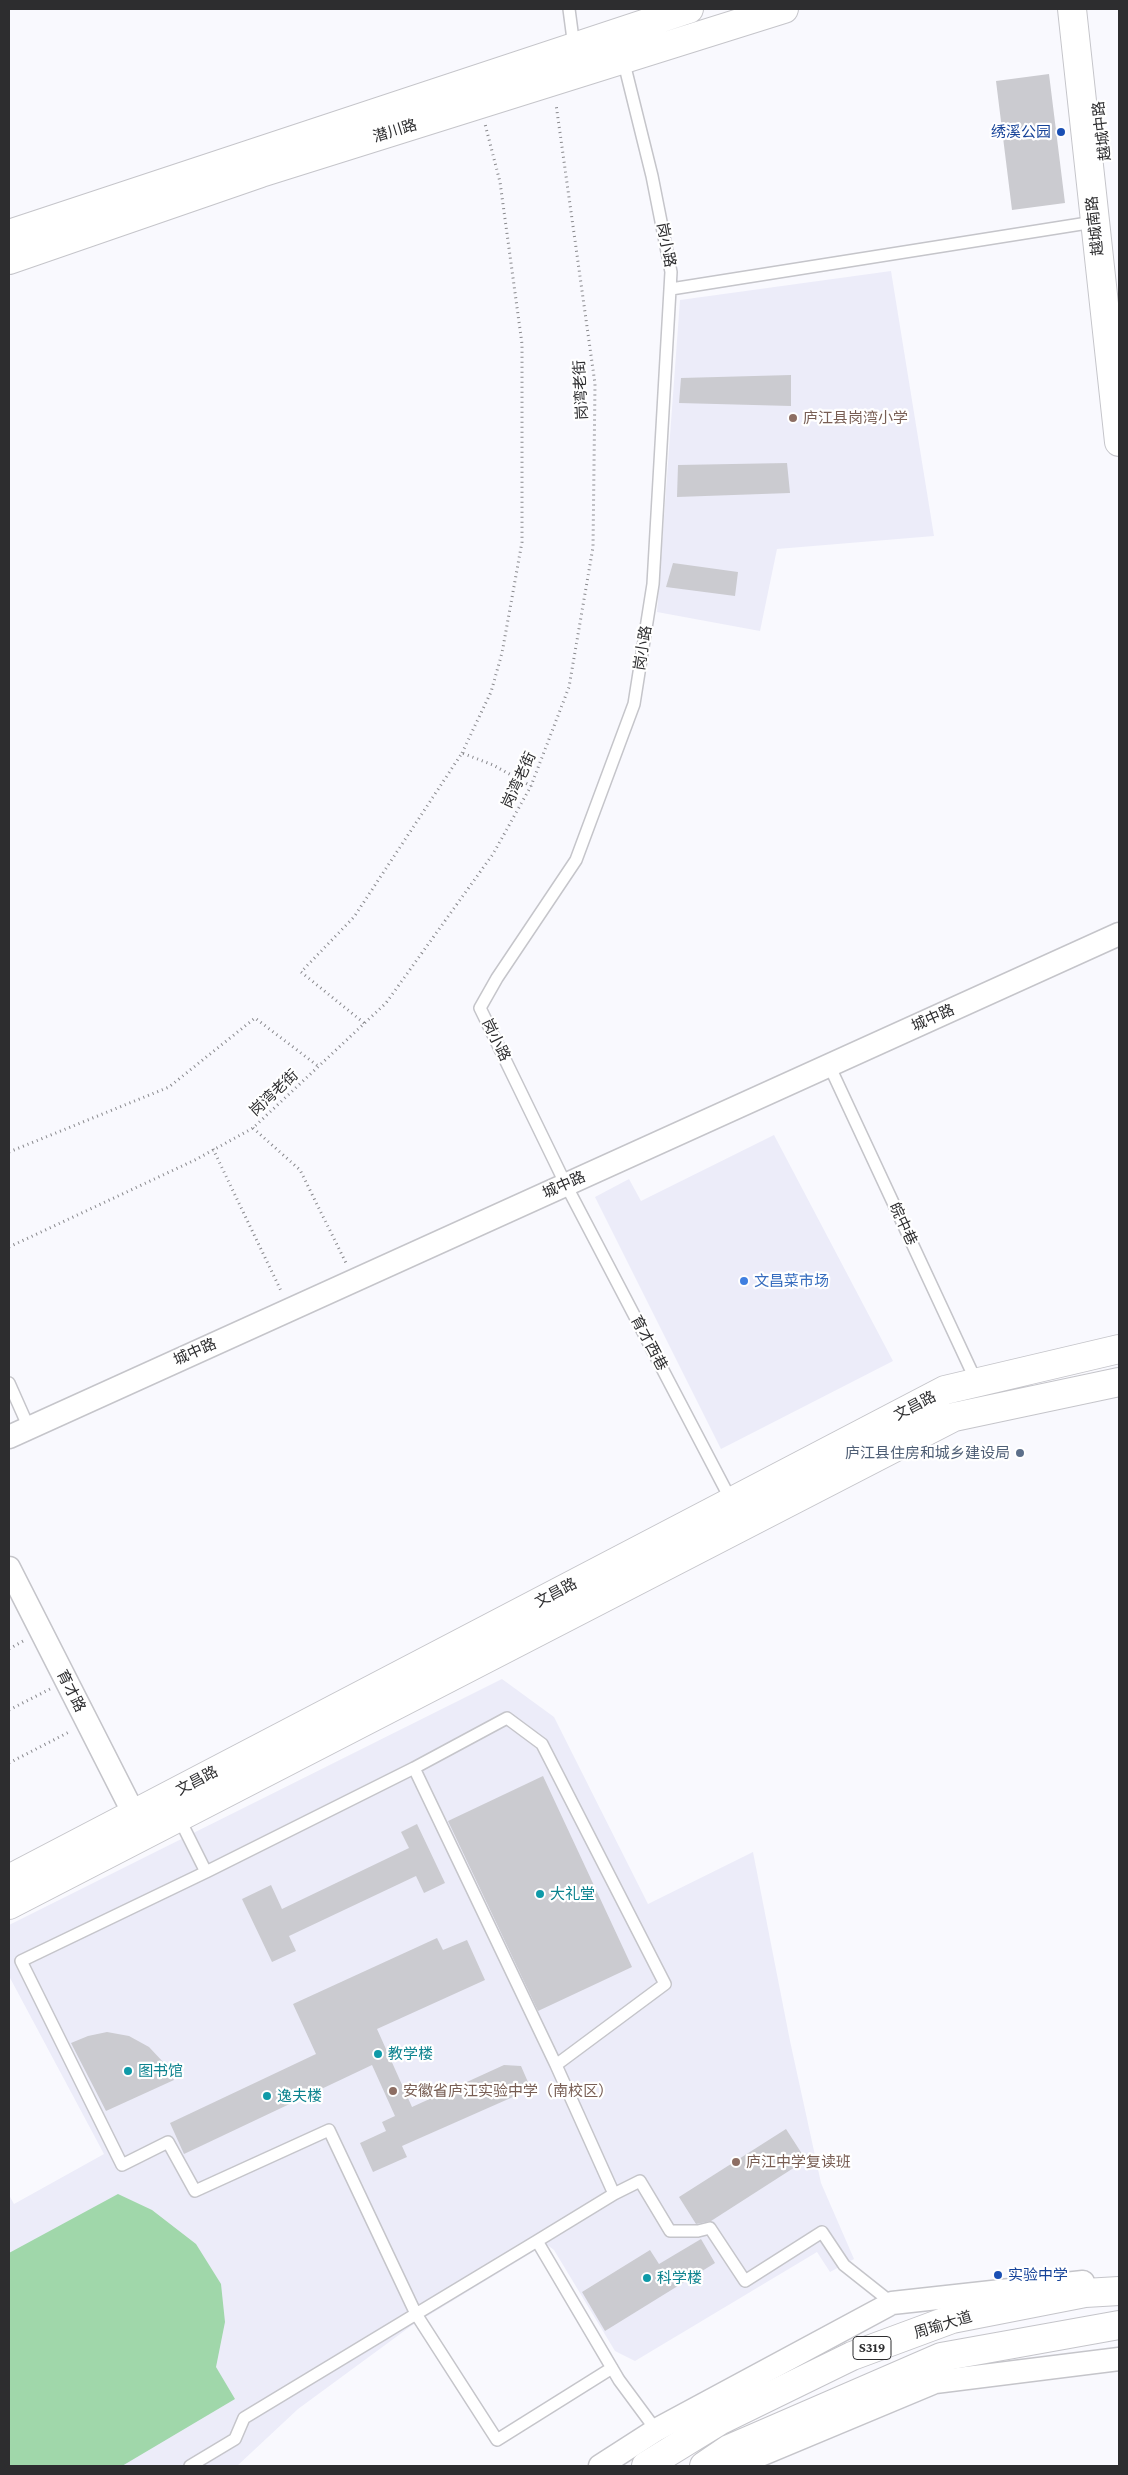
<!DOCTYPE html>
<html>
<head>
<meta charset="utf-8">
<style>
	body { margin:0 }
	#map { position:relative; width:1128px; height:2475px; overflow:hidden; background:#f9f9fe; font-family:"Crimson Pro",serif }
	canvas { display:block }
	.frame { position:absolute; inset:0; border:10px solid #2d2d2f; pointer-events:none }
</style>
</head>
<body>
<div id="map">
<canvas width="1128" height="2475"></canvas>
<div class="frame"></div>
</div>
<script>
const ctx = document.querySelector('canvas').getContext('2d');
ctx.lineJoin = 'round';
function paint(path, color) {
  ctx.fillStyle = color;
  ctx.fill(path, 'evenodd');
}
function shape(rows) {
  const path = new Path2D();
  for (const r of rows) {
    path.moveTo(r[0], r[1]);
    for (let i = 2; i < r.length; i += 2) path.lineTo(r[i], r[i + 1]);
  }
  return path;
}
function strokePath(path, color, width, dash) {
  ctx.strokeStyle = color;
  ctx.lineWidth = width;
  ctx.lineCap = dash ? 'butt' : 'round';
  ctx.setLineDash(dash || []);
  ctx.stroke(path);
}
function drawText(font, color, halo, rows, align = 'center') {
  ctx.font = font + ' "Crimson Pro","Noto Sans SC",serif';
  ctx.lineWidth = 4.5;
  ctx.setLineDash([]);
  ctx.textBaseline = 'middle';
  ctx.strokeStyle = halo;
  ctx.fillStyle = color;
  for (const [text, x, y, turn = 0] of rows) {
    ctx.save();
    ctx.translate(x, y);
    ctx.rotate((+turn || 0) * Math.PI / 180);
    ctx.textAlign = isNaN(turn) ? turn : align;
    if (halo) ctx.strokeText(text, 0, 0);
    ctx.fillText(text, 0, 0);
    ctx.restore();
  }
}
paint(shape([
	[891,271,934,536,777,549,760,631,657,612,680,300],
	[774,1135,893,1361,721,1449,595,1197,629,1179,641,1201],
	[502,1679,554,1717,648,1904,753,1852,790,2041,821,2183,854,2259,830,2272,817,2252,635,2361,615,2351,554,2250,546,2244,411,2326,298,2409,237,2466,9,2466,9,2195,14,2204,104,2154,9,1976,9,1925]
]), '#ececf9');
paint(shape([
	[118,2194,152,2210,196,2244,221,2284,225,2322,216,2367,235,2399,122,2466,9,2466,9,2253]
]), '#a0d7aa');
paint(shape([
	[1049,74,1065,203,1012,210,996,81],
	[791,375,791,406,679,403,681,378],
	[787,463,790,493,677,497,678,465],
	[673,563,738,572,735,596,666,587],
	[543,1776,632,1967,538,2011,448,1821],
	[417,1824,445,1883,424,1893,416,1876,289,1936,296,1951,272,1962,242,1899,271,1885,282,1909,409,1848,401,1832],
	[437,1938,443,1950,467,1940,485,1980,377,2029,412,2107,504,2065,521,2066,531,2089,402,2146,407,2157,373,2172,360,2143,386,2131,382,2122,395,2116,372,2065,184,2154,170,2123,316,2054,293,2004],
	[107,2032,129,2036,149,2047,164,2063,174,2080,106,2111,71,2043,88,2036],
	[786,2129,806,2160,711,2221,696,2224,679,2197],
	[701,2239,715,2263,605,2331,582,2292,650,2250,659,2264]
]), '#cbcbd0');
const service = shape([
	[569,9,574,47],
	[623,59,652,176,671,272,653,584,634,704,576,860,497,978,480,1008,566,1185,732,1502],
	[671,289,1094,222],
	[829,1065,977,1383],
	[9,1383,29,1428],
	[414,1768,507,1718,542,1744,665,1984,556,2065],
	[179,1818,206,1872,21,1961,122,2165,168,2142,195,2191,329,2130,416,2314,537,2241],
	[206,1872,414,1768,556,2065,614,2194,537,2241,619,2380,656,2430],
	[614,2194,640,2181,670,2231,698,2231,710,2228,745,2281,822,2232,844,2265,892,2303],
	[190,2466,235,2439,244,2418,416,2314,497,2440,612,2368]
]);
const minor = shape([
	[9,1437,1119,934],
	[9,1568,134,1814],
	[600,2466,656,2430,892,2303,1083,2282],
	[734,2466,935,2382,1119,2359]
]);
const tertiary = shape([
	[1072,9,1119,442]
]);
const secondary = shape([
	[9,234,689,9],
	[9,260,261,173,784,9],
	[9,1879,945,1390,1119,1349],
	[9,1905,954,1417,1119,1382]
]);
const primary = shape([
	[646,2466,719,2421,852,2356,952,2319,1085,2293,1119,2291],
	[704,2466,729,2449,941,2357,1119,2325]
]);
strokePath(service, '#c5c5ca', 14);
strokePath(minor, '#c5c5ca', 25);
strokePath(tertiary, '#c5c5ca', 30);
strokePath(secondary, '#c5c5ca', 30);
strokePath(primary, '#c5c5ca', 30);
strokePath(shape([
	[462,753,491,692,502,653,522,542,522,344,500,182,485,124],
	[364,1023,301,972,354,917,462,753,493,765,531,786],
	[253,1128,300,1170,346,1263],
	[213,1149,282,1293],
	[9,1152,169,1087,255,1018,318,1066],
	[9,1247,195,1160,253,1128,386,1003,493,854,531,786,569,687,593,547,595,384,556,104],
	[9,1649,25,1640],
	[9,1710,50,1689],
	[9,1763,71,1731]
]), '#89898d', 3, [1, 4]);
strokePath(service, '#fff', 11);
strokePath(minor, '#fff', 22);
strokePath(tertiary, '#fff', 28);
strokePath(secondary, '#fff', 28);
strokePath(primary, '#fff', 28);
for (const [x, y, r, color] of [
	[1061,132,5,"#1a4fb4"],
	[793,418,5,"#8d6e63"],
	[744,1281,5,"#3f7fe0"],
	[1020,1453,5,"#5c6f8a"],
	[540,1894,5,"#0f9aa8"],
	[378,2054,5,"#0f9aa8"],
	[128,2071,5,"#0f9aa8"],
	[393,2091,5,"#8d6e63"],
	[267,2096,5,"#0f9aa8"],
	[736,2162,5,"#8d6e63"],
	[998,2275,5,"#1a4fb4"],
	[647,2278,5,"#0f9aa8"]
]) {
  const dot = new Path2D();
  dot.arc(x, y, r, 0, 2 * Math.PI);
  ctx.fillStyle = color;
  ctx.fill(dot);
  strokePath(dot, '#fff', 2);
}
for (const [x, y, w] of [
	[872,2348,38]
]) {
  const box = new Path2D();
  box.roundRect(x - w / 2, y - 11.5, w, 23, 4);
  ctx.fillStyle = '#fff';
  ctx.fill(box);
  strokePath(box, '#2d2d2f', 1);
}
drawText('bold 14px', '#2d2d2f', null, [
	["S319",872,2348]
]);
drawText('15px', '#2d2d2f', '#fff', [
	["潜川路",395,131,-17],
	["越城中路",1102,131,-97],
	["越城南路",1095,226,-96],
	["岗小路",666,245,79],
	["岗湾老街",581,390,-93],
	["岗小路",643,648,-81],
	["岗湾老街",519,780,-65],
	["城中路",933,1018,-24],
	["岗小路",496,1040,64],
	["岗湾老街",274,1093,-43],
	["城中路",564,1185,-24],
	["皖中巷",903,1224,65],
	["育才西巷",649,1343,62],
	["城中路",195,1352,-24],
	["文昌路",915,1406,-28],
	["文昌路",556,1593,-28],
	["育才路",71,1691,63],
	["文昌路",197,1781,-28],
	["周瑜大道",943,2325,-17]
]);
drawText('15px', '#164399', '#fff', [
	["绣溪公园",1051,132],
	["实验中学",1008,2275,"left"]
], 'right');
drawText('15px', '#785e54', '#fff', [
	["庐江县岗湾小学",803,418],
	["安徽省庐江实验中学（南校区）",403,2091],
	["庐江中学复读班",746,2162]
], 'left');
drawText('15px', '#366cbe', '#fff', [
	["文昌菜市场",754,1281]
], 'left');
drawText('15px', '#4e5e75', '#fff', [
	["庐江县住房和城乡建设局",1010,1453]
], 'right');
drawText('15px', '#0d838f', '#fff', [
	["大礼堂",550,1894],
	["教学楼",388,2054],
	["图书馆",138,2071],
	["逸夫楼",277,2096],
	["科学楼",657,2278]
], 'left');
</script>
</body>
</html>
